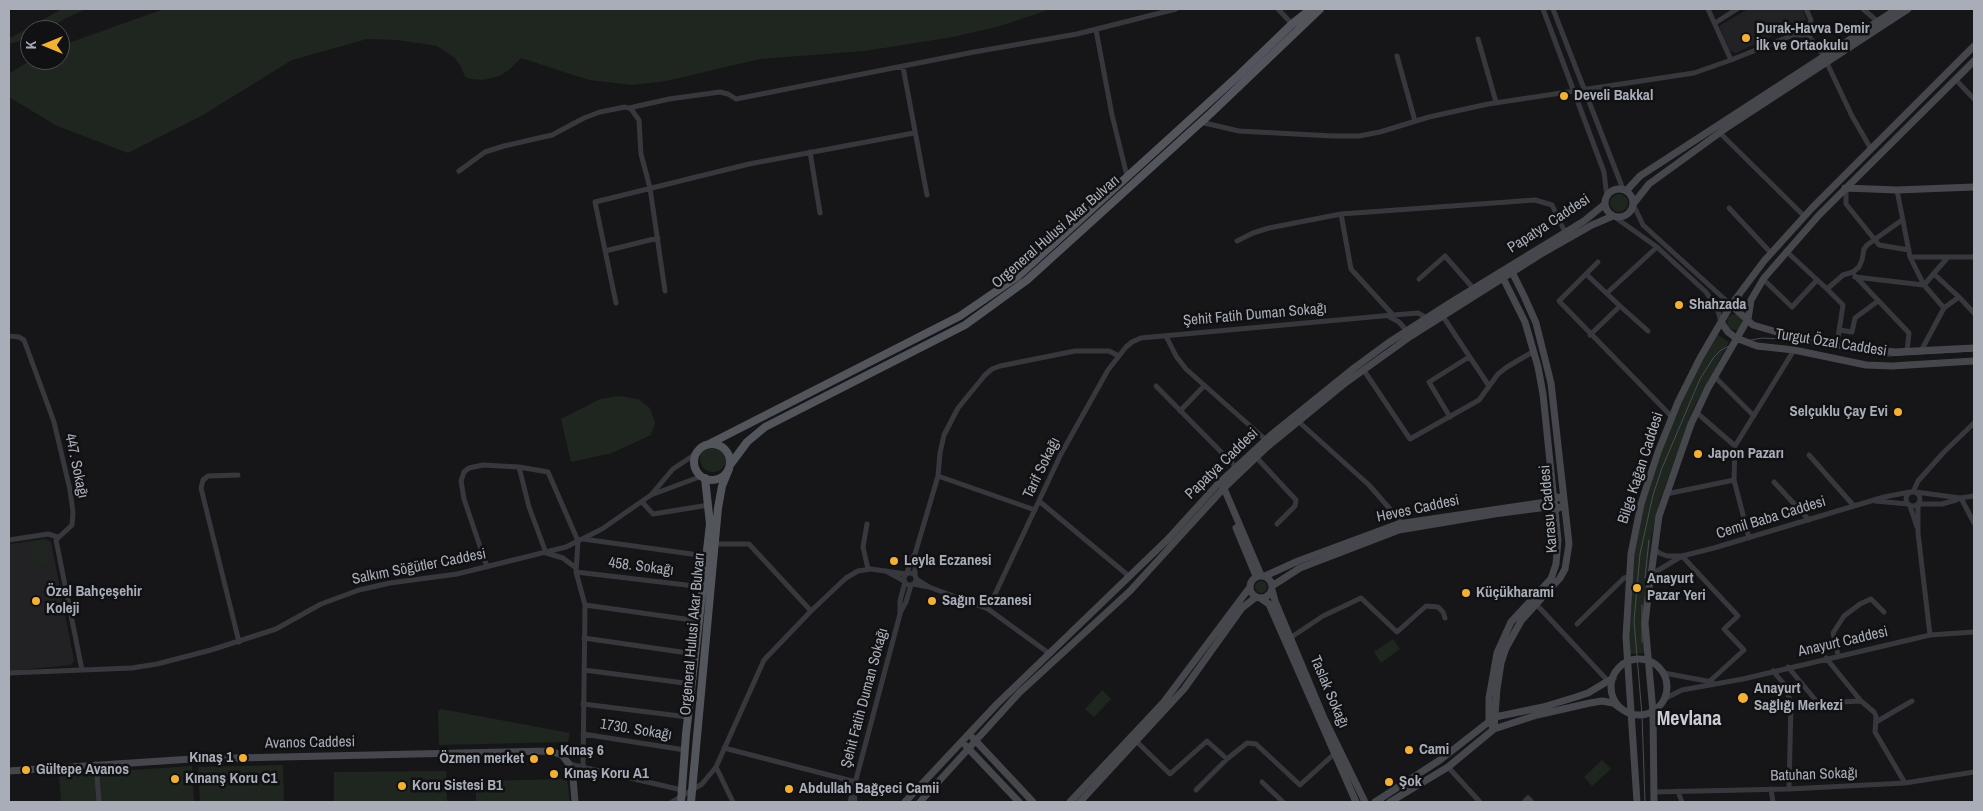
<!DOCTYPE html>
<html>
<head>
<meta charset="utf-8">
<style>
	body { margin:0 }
	#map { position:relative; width:1983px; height:811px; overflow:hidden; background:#161618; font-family:"Archivo Narrow",sans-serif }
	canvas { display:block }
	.frame { position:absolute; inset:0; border:10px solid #a8adb8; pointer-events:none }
	.north { position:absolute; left:20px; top:20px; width:50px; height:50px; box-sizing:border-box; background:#111113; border:1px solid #4d4f55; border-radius:50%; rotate:270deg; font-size:14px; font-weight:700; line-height:20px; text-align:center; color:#a8adb8 }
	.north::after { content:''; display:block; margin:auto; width:18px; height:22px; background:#f2b134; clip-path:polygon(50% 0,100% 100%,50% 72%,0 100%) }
</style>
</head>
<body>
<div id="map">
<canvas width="1983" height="811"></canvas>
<div class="frame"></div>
<div class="north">K</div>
</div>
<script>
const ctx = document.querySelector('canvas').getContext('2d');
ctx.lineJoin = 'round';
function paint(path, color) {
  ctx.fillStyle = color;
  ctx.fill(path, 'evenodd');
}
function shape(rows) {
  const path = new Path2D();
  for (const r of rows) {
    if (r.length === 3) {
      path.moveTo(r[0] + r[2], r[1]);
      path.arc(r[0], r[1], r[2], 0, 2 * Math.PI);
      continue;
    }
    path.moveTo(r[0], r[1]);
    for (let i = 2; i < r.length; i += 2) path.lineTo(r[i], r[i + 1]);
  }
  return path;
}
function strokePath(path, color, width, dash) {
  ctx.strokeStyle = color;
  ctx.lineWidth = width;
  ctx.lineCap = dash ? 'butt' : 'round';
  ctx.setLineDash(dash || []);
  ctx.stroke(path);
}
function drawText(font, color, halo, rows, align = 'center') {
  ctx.font = font + ' "Archivo Narrow",sans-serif';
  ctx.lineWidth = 5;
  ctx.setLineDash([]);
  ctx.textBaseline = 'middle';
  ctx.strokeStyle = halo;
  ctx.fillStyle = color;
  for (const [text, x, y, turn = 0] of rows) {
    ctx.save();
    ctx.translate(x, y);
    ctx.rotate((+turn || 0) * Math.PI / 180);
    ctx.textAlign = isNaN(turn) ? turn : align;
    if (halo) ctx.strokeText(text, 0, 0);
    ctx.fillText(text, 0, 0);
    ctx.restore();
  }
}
paint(shape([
	[1748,9,1802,9,1807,20,1736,53,1730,51,1719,26],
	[46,539,51,542,74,661,71,665,9,671,9,544]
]), '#222225');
paint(shape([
	[62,9,86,9,66,18,47,30,30,30,30,38,9,44,9,37,12,37],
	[164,9,1051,9,1000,26,953,37,865,51,760,59,666,81,633,85,589,80,521,58,509,70,499,76,483,80,471,79,465,77,461,67,455,58,437,46,397,40,367,39,292,60,203,115,128,153,57,126,9,97,9,73,32,60,60,60,60,46],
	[1619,203,9],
	[1735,322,8],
	[1714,332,1729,342,1693,409,1660,500,1651,539,1645,594,1642,620,1645,653,1630,654,1630,625,1635,550,1645,499,1675,413],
	[619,396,638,399,650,408,655,423,651,435,612,453,571,462,561,419,600,399],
	[713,459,13],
	[46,539,49,564,35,566,32,541],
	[1261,587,6],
	[1393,639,1400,649,1381,663,1374,652],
	[1102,690,1111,699,1094,717,1085,709],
	[441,709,570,733,568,742,439,745,438,711],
	[1602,760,1611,769,1592,786,1584,777],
	[283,765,284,802,200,802,198,767],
	[192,766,194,802,61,802,59,775],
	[446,771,447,802,334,802,334,772],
	[567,779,570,802,476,802,476,781]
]), '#1e261f');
strokePath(shape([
	[1278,9,1292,24],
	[1543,9,1604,172,1607,197],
	[1553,9,1623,189],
	[1708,9,1731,60],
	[1806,9,1811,20,1808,35],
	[1863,9,1877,21],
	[1715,23,1737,9],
	[1096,30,1112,115,1127,176],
	[1478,39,1496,102],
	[1397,56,1415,121],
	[1826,61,1852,116,1871,149],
	[903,67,927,195],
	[1956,80,1974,99],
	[629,108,669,99,720,92,728,94,736,99,974,52,1077,34,1176,9],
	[1200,122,1239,131,1333,136,1359,136,1380,132,1429,117,1488,104,1694,73,1731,60,1793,35,1808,35,1824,56],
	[1720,133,1804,216],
	[810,152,820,213],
	[459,171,485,152,504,146,552,135,584,118,600,112,625,107,631,109,639,120,641,154,650,188,665,291],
	[1846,189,1846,204,1879,245,1909,250],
	[1897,190,1910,257,1924,285,1944,308],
	[1634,206,1643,225,1731,305],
	[1729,208,1771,253],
	[1341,214,1351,269,1393,315],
	[1616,218,1657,247,1706,292,1718,311,1721,322],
	[1237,241,1253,233,1269,228,1341,214,1535,200,1552,205,1565,232],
	[605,251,658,238],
	[1786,251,1827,289,1843,275,1853,272,1859,267,1862,260,1864,249,1867,245,1902,220],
	[1910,257,1974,257],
	[1598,262,1559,301,1672,417],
	[1586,274,1620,306],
	[1934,274,1959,297],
	[1855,276,1909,333,1907,351],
	[1855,277,1924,285,1948,257],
	[1419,279,1445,256,1473,288],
	[1763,279,1792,307,1817,280],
	[1827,289,1843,305,1837,344],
	[1607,293,1657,247],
	[616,303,595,202,749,164,914,133],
	[1442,315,1489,386],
	[1388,316,1399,322,1407,331],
	[1839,330,1852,332,1855,318,1878,301],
	[1590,335,1620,306,1648,331],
	[9,336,19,337,24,340,54,422,70,490,73,512,72,525,56,540,82,670],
	[1166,336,1176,356,1186,369,1266,440],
	[1921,351,1944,308,1959,297,1974,313],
	[1363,369,1410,439,1479,400,1498,374,1507,367,1534,351],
	[1714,376,1754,416],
	[1156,386,1236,467],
	[1180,411,1204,386],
	[1696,412,1735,446],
	[1450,417,1429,382,1469,357],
	[1299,422,1369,485,1403,524],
	[1809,455,1854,506],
	[1256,457,1296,500,1295,506,1277,524],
	[519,467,529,507,546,553,563,558,576,568],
	[238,475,208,476,203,480,201,488,239,642],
	[938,476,1035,510],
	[1774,482,1809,520],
	[1913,499,7],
	[1913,492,1918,481,1944,452,1974,423],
	[1916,492,1960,498,1974,496],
	[1666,494,1734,480],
	[651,495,673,469,697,453],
	[1961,498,1974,523],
	[1039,501,1130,577],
	[1875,501,1908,504],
	[642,502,653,514,709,505],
	[1918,504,1918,533,1930,635],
	[1919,504,1942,504,1956,500,1960,498],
	[1910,506,1917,527],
	[867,524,863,547,868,569],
	[1749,538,1734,480,1735,446,1794,350],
	[583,539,706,556],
	[9,540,48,534,58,537],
	[714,544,749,544,811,611],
	[1654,548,1659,553,1667,556,1682,556,1714,548,1884,497,1910,492],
	[1682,556,1738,616,1724,629,1744,650,1710,681],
	[487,567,464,499,461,481,464,472,469,468,483,465,519,467,548,472,578,541,576,572,585,605,583,768],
	[886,571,904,581],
	[576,572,703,587],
	[910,579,6],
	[907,573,911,560,915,554,938,476,940,453,944,435,958,408,985,375,992,369,1000,366,1075,351,1109,351,1119,356],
	[915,575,915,554],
	[1650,578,1657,571,1682,556],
	[916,579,929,587],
	[913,584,929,587,988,609,1050,654],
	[1535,603,1608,681],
	[585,605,699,621],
	[988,609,1061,454,1108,370,1126,347,1132,342,1141,338,1393,315,1418,313,1427,318],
	[900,613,906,602,911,585],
	[1577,624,1624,578,1629,577],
	[584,638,695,654],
	[1290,638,1323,616,1361,598,1397,632,1426,606,1438,607,1443,612,1445,618],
	[1838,655,1833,633,1844,616,1860,604,1871,599,1884,612],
	[1826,658,1861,701,1874,712,1876,716,1875,732,1905,783],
	[1788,667,1818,703,1861,701],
	[584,670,692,684],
	[1773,671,1784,684,1791,703,1789,789],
	[9,673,132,668,157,664,211,650,276,629,321,604,359,590,390,583,457,574,566,547,602,529,651,495,702,476],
	[1664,673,1712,682],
	[1666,698,1682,690,1743,679,1930,635,1974,632],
	[583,704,688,717],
	[1876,722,1912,701],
	[583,734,685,750],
	[1136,741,1170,774,1207,741,1227,759],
	[724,748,856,782],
	[96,764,99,802],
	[569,764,682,790],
	[716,767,733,802],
	[1448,767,1480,802],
	[1262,782,1283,802],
	[1771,789,1773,802],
	[1196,790,1227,759,1247,743,1256,744,1300,785,1334,754],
	[1678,791,1682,802],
	[854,792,855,802],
	[1653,792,1789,789,1905,783,1974,772],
	[672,802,702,784,716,767,764,660,811,611,846,578,858,571,871,569,906,574],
	[850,802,900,614,900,601,905,582],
	[1524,802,1528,798,1532,802]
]), '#37383d', 5);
strokePath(shape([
	[1845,188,1897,190,1974,187],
	[1619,203,14],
	[1626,191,1640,176,1897,9],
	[1634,203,1649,184,1729,126,1908,9],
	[1731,305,1753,325,1787,335,1868,349,1895,352,1974,348],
	[1721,322,1728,332,1736,338,1757,346,1794,350,1866,365,1892,366,1974,361],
	[1223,486,1261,575],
	[1236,528,1256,576],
	[1261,587,11],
	[1265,576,1298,561,1398,524,1553,501,1558,497,1561,498,1564,502,1564,505,1559,508,1555,506,1494,514,1399,530,1300,568,1272,586],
	[1272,590,1275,601,1324,718,1365,802],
	[1260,598,1269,604,1356,802],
	[1639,687,28],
	[1494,729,1497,689,1501,663,1506,648,1521,621,1560,578,1565,569,1569,544,1551,383,1536,323,1524,296,1512,272],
	[1494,729,1489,721,1489,698,1497,653,1511,622,1551,579,1556,564,1558,540,1543,394,1538,367,1525,322,1503,278],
	[973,738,1033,802],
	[966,746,1019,802],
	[9,771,192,759,550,751,562,755,569,764,573,777,575,802],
	[905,802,997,704,1168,539,1217,485,1271,435,1354,368,1388,343,1450,303,1584,221,1605,204],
	[920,802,1019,693,1130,591,1224,488,1267,447,1344,384,1411,336,1541,254,1592,225,1613,216],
	[1070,802,1163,703,1250,587],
	[1080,802,1184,689,1242,608,1256,597],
	[1375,802,1440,760,1495,717,1543,707,1576,697,1588,693,1613,678],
	[1390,802,1448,767,1494,729,1537,715,1590,703,1602,701,1613,703,1620,708],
	[1637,802,1626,637,1631,554,1641,504,1658,452,1678,402,1700,358,1731,305,1764,261,1812,208,1974,46],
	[1654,802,1653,712,1645,623,1648,597,1659,516,1691,424,1708,388,1748,319,1751,300,1764,278,1819,215,1974,61]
]), '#45474d', 7);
strokePath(shape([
	[709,444,960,316,1017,277,1239,75,1292,24,1311,9],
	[712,462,18],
	[730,465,747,442,765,427,965,325,1027,280,1210,114,1320,9],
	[681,802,686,734,710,524,705,478],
	[691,802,718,508,722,486,729,469]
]), '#53555c', 8);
strokePath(shape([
	[1645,578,1649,540],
	[1642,642,1642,605],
	[1645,802,1642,715,1634,621,1640,554,1653,495,1662,468,1700,379,1714,357,1721,350,1735,343,1762,338,1782,339,1887,356,1974,351]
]), '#4a4c52', 1);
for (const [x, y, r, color] of [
	[1746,38,5,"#f2b134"],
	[1564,96,5,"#f2b134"],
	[1679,305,5,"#f2b134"],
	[1898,412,5,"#f2b134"],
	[1698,454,5,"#f2b134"],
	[894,561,5,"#f2b134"],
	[1637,588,5,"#f2b134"],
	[1466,593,5,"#f2b134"],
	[36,601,5,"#f2b134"],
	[932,601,5,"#f2b134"],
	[1743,698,6,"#f2b134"],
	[1409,750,5,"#f2b134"],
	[550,751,5,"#f2b134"],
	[243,758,5,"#f2b134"],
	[534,759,5,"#f2b134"],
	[26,770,5,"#f2b134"],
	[554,774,5,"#f2b134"],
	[175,779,5,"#f2b134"],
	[1389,782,5,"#f2b134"],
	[402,786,5,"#f2b134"],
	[789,789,5,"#f2b134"]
]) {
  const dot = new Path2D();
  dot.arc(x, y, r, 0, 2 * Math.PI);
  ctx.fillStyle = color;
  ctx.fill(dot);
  strokePath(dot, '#111113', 2);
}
drawText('bold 15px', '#a8adb8', '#111113', [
	["Durak-Havva Demir",1756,29],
	["İlk ve Ortaokulu",1756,46],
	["Develi Bakkal",1574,96],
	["Shahzada",1689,305],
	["Selçuklu Çay Evi",1888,412,"right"],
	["Japon Pazarı",1708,454],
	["Leyla Eczanesi",904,561],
	["Anayurt",1647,579],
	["Pazar Yeri",1647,596],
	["Özel Bahçeşehir",46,592],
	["Koleji",46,609],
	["Küçükharami",1476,593],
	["Sağın Eczanesi",942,601],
	["Anayurt",1754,689],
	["Sağlığı Merkezi",1754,706],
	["Cami",1419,750],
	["Kınaş 6",560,751],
	["Kınaş 1",233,758,"right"],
	["Özmen merket",524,759,"right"],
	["Gültepe Avanos",36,770],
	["Kınaş Koru A1",564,774],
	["Kınanş Koru C1",185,779],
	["Şok",1399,782],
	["Koru Sistesi B1",412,786],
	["Abdullah Bağçeci Camii",799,789]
], 'left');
drawText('15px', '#a8adb8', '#111113', [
	["Papatya Caddesi",1549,224,-33],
	["Orgeneral Hulusi Akar Bulvarı",1056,232,-41],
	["Şehit Fatih Duman Sokağı",1255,315,-5],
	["Turgut Özal Caddesi",1831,343,9],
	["Papatya Caddesi",1222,464,-44],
	["447. Sokağı",76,466,78],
	["Tarif Sokağı",1042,468,-64],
	["Bilge Kağan Caddesi",1641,468,-72],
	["Heves Caddesi",1418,509,-12],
	["Karasu Caddesi",1549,509,-95],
	["Cemil Baba Caddesi",1771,518,-17],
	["Salkım Söğütler Caddesi",419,567,-11],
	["458. Sokağı",641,567,7],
	["Orgeneral Hulusi Akar Bulvarı",693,634,-85],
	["Anayurt Caddesi",1843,642,-13],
	["Taslak Sokağı",1329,692,67],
	["Şehit Fatih Duman Sokağı",865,698,-75],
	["1730. Sokağı",636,730,9],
	["Avanos Caddesi",310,743,-1],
	["Batuhan Sokağı",1814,775,-2]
]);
drawText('bold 20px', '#c9ccd4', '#111113', [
	["Mevlana",1689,720]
]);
</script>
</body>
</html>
